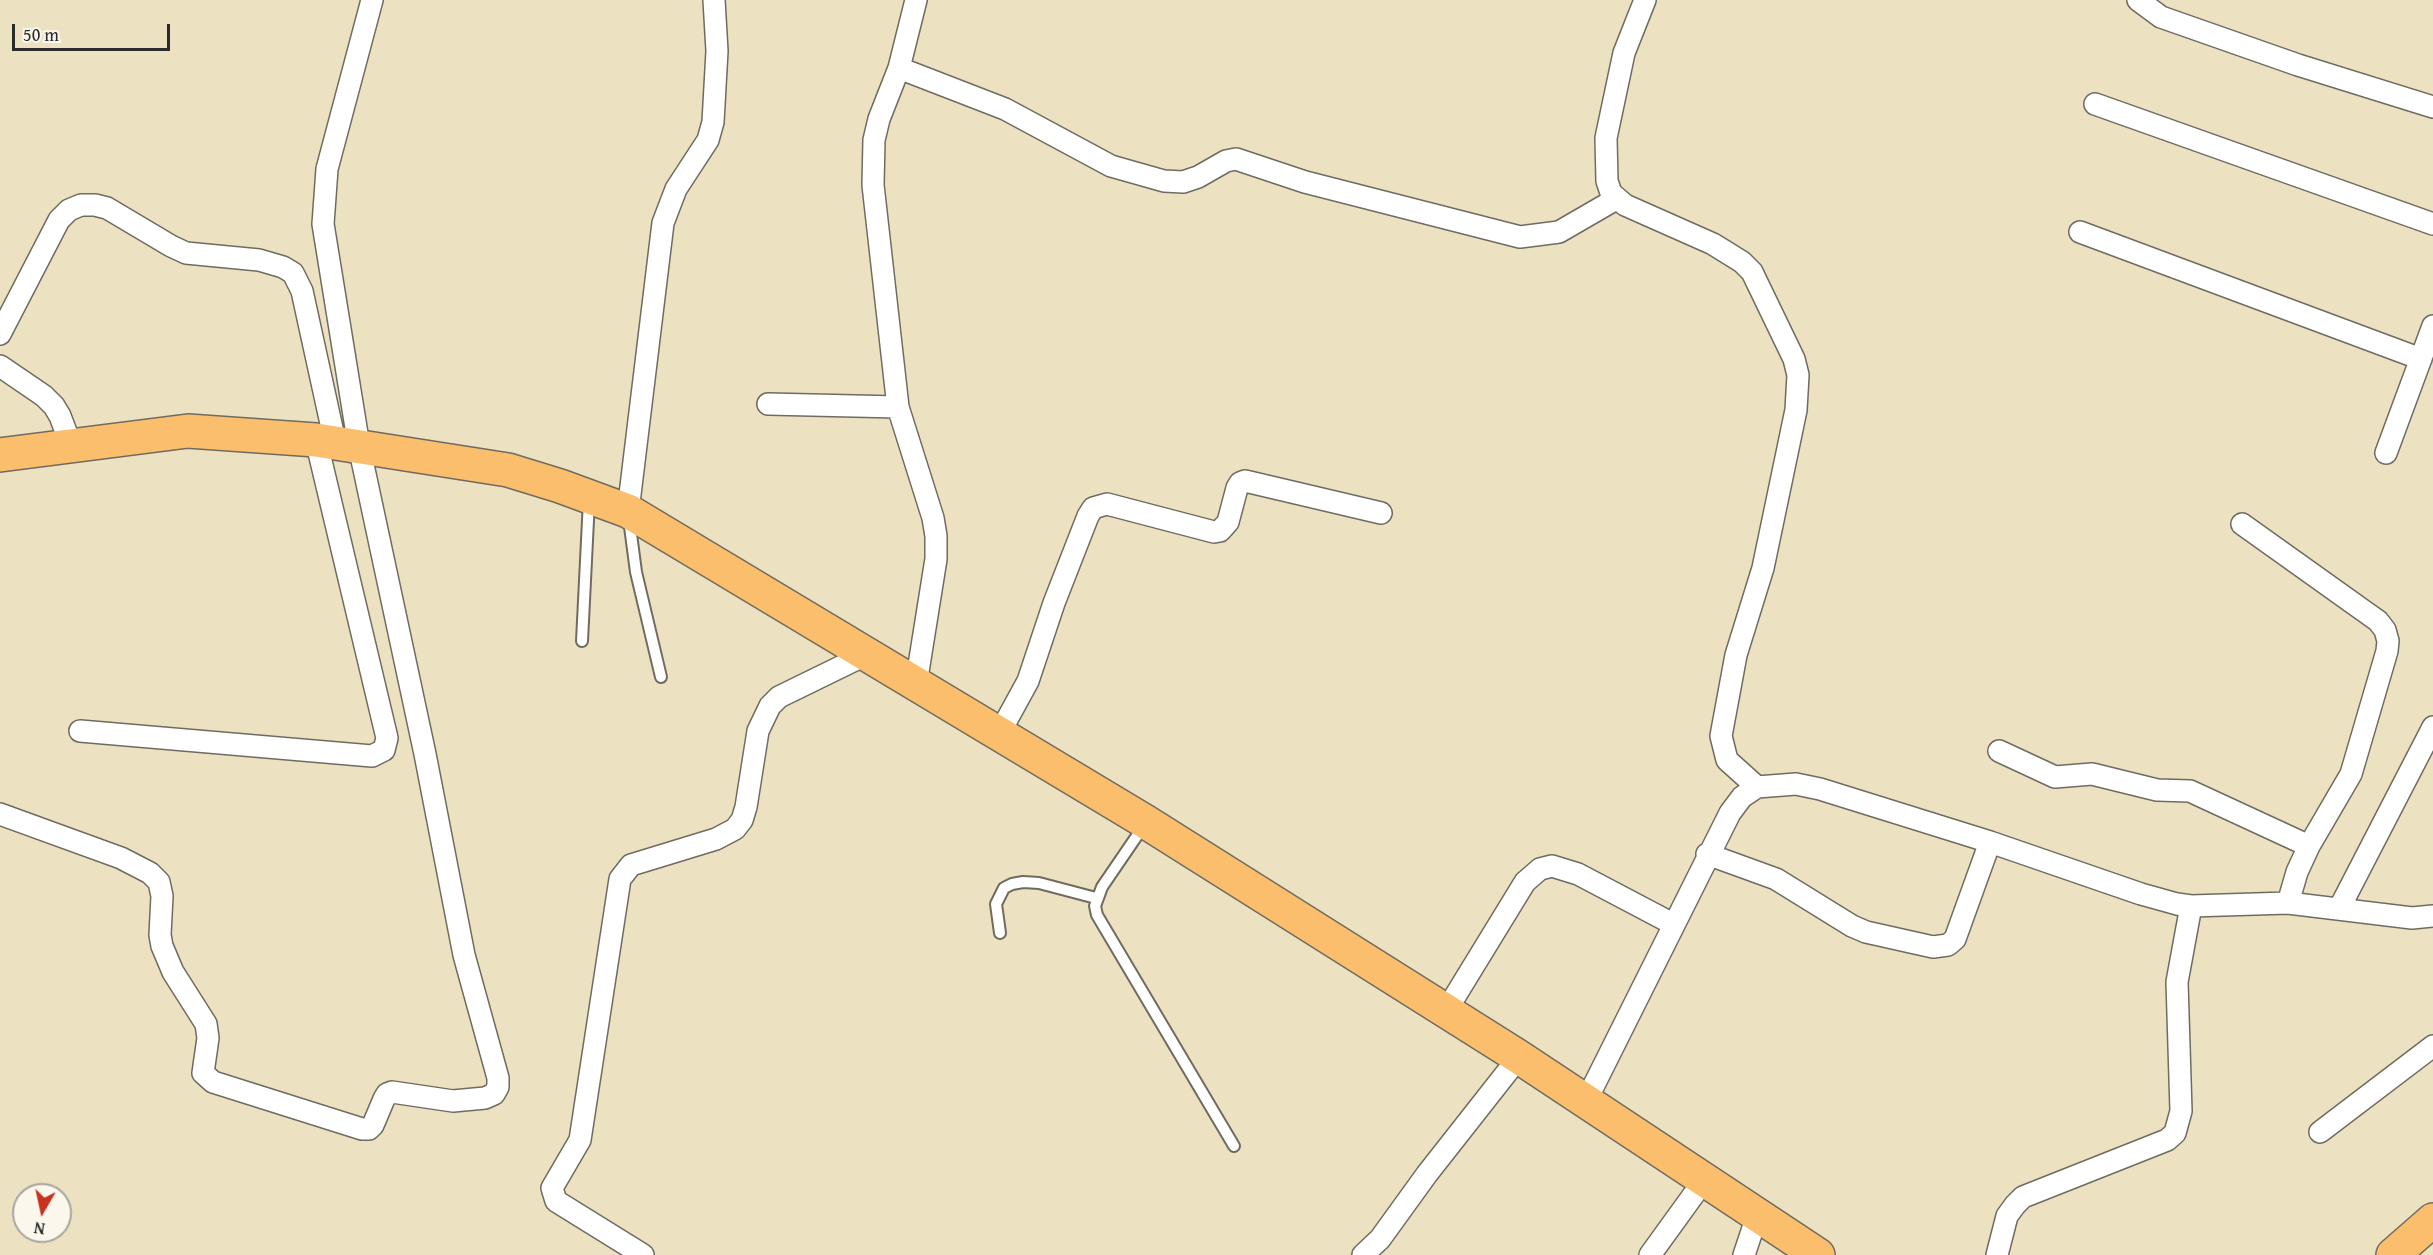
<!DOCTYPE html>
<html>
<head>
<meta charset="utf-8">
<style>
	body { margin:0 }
	#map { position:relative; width:2433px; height:1255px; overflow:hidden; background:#ece2c2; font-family:"Gentium Book Plus",serif }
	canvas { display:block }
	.north { position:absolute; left:12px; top:1183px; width:60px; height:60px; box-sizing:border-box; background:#fbf7ec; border:2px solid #a8a59f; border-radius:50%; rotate:189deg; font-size:16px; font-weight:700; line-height:24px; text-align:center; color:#2b2b2b }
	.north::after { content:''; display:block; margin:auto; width:21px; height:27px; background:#c8321e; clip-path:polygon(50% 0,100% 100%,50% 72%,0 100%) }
	.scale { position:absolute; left:12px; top:24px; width:158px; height:27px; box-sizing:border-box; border:3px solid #2b2b2b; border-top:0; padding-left:8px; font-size:18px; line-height:21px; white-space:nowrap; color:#2b2b2b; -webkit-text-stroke:4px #fbf7ec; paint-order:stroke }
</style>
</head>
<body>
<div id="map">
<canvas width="2433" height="1255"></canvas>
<div class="north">N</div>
<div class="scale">50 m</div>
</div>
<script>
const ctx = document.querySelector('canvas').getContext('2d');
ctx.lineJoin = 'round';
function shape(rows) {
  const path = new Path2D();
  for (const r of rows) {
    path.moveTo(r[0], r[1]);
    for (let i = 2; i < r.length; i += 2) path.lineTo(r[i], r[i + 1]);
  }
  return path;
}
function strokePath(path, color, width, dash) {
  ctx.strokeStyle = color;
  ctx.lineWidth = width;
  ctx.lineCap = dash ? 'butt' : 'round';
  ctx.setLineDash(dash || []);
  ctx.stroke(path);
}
const lane = shape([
	[629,519,636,572,661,677],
	[582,641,589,500],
	[1145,824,1102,887,1095,906,1097,915,1234,1146],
	[1000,933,996,904,1004,888,1012,884,1023,882,1039,883,1096,898]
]);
const street = shape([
	[916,0,899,68,879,119,874,140,873,185,898,407,933,518,936,536,936,559,916,684],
	[1645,0,1624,53,1606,138,1607,181,1611,193,1625,205,1713,244,1742,262,1752,272,1794,359,1798,375,1796,410,1763,568,1736,655,1721,736,1727,760,1757,787],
	[2138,0,2161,17,2298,65,2433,107],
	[899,68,1005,109,1111,166,1164,181,1183,182,1198,177,1226,161,1236,159,1305,182,1520,237,1559,232,1616,199],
	[2095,104,2433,224],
	[2080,232,2421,359],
	[0,334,59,220,69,210,81,205,95,205,107,208,171,246,186,253,259,260,283,267,293,273,302,291,335,442],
	[0,366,44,396,54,406,60,416,71,445],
	[768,404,898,407],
	[2386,453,2433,326],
	[628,511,663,223,676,189,708,140,713,122,717,51,714,0],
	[2242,524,2378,621,2385,630,2388,641,2387,651,2351,774,2309,846,2297,872,2288,903],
	[80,731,372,756,384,750,387,738,316,440],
	[999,734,1028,681,1054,603,1088,516,1093,508,1107,504,1214,532,1220,531,1228,522,1237,488,1240,483,1245,481,1381,513],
	[1999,751,2055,777,2092,774,2157,790,2190,791,2309,846],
	[0,814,121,858,150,873,159,882,162,896,160,935,162,946,173,972,206,1024,208,1038,203,1073,213,1082,362,1129,369,1129,373,1125,384,1099,387,1094,392,1092,453,1101,485,1098,494,1094,498,1087,498,1078,464,955,425,754,359,446,323,224,327,169,372,0],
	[1707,854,1776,879,1852,926,1866,932,1933,947,1948,945,1955,939,1990,842],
	[2339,909,2433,727],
	[1446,1011,1525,882,1540,869,1552,866,1578,874,1673,924],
	[1586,1101,1730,813,1742,797,1757,787,1796,784,1820,789,1990,842,2141,894,2177,904,2191,906,2288,903,2412,918,2433,916],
	[2320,1132,2433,1046],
	[643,1255,556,1201,552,1188,580,1140,620,879,631,865,716,839,735,829,742,820,746,807,758,731,770,706,779,697,867,654],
	[1363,1255,1380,1239,1427,1174,1519,1057],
	[1650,1255,1705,1179],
	[1744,1255,1758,1213],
	[1997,1255,2007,1216,2015,1205,2023,1197,2167,1140,2175,1133,2181,1111,2177,982,2191,906]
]);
const primary = shape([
	[0,455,188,431,316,440,508,470,560,486,628,511,1146,822,1519,1057,1818,1255],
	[2393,1255,2433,1220]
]);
strokePath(lane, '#6f6b60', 14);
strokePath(street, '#6f6b60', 24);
strokePath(primary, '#6f6b60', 36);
strokePath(lane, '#fff', 10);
strokePath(street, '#fff', 21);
strokePath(primary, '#fabe6d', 33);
</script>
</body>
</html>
